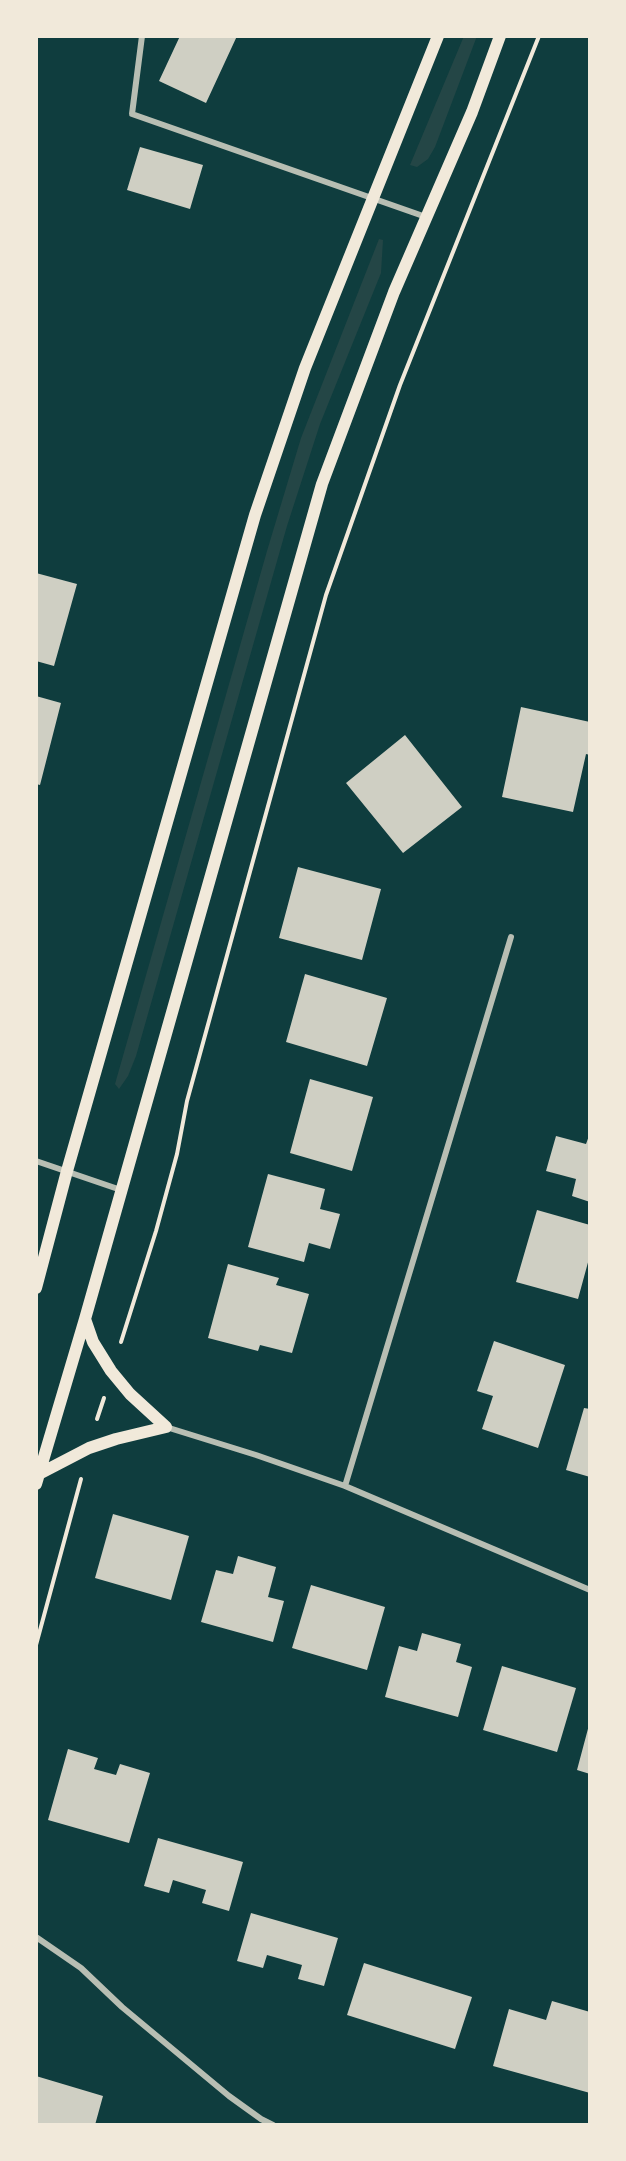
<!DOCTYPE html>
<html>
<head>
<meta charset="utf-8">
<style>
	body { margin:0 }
	#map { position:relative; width:626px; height:2161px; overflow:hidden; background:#0f3d3e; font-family:"Varela Round",sans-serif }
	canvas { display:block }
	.frame { position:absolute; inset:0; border:38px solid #f1e9da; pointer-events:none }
</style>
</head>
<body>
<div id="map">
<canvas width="626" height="2161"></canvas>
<div class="frame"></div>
</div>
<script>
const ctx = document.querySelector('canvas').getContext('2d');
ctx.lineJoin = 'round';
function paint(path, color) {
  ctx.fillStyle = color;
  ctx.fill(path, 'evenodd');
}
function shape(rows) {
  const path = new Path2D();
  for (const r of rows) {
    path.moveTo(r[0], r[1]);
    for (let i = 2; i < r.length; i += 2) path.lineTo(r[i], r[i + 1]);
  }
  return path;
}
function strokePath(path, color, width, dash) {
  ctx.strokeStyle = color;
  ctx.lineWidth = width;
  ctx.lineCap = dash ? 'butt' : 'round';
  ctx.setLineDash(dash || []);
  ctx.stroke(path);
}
paint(shape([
	[464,36,477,36,435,147,428,159,417,167,410,165],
	[379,239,383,240,381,273,320,424,287,526,136,1056,128,1076,119,1089,115,1084,267,551,301,438]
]), '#244646');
paint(shape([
	[180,36,237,36,206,103,159,81],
	[140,147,203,165,190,209,127,190],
	[36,573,77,584,54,666,36,661],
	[36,696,61,703,40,785,36,784],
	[521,707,590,722,590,755,586,754,573,812,502,797],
	[405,735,462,807,403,853,346,783],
	[298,867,381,889,362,960,279,938],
	[305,974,387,998,367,1066,286,1042],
	[310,1079,373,1097,352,1171,290,1153],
	[590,1133,590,1202,572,1196,576,1179,546,1171,556,1136,586,1144],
	[268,1174,325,1189,320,1209,340,1214,330,1249,309,1243,304,1262,248,1247],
	[537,1210,590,1225,590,1255,578,1299,516,1282],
	[228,1264,279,1278,276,1285,309,1294,292,1353,260,1345,258,1351,208,1338],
	[494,1341,565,1365,538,1448,482,1429,493,1396,477,1391],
	[584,1408,590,1409,590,1477,566,1470],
	[113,1514,189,1536,171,1600,95,1578],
	[238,1556,276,1567,268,1597,284,1601,273,1642,201,1622,216,1570,233,1574],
	[311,1585,385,1607,367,1670,292,1648],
	[422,1633,461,1644,456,1662,472,1667,458,1717,385,1697,399,1646,417,1651],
	[502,1666,576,1688,557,1752,483,1730],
	[589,1725,590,1725,590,1774,577,1770],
	[68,1749,98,1758,94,1769,116,1775,120,1764,150,1773,129,1843,48,1820],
	[158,1838,243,1862,229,1911,202,1903,206,1890,173,1880,169,1893,144,1886],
	[251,1913,338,1938,324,1986,298,1979,302,1965,267,1955,263,1968,237,1961],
	[364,1963,472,1997,455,2049,347,2015],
	[552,2001,590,2012,590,2093,493,2066,509,2009,546,2020],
	[36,2076,103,2096,95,2125,36,2125]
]), '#cfcfc3');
strokePath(shape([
	[121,1342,156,1231,177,1154,187,1101,326,595,400,385,539,36],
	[97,1419,104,1398],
	[36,1645,81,1479]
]), '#f1e9da', 4);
strokePath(shape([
	[142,36,132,114,426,217],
	[36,1161,121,1190],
	[166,1427,256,1455,345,1486,590,1590],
	[345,1486,511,937],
	[36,1937,81,1968,122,2007,229,2096,261,2119,273,2125]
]), '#b8beb3', 6);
strokePath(shape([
	[36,1288,67,1171,255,515,305,368,438,36],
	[85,1319,93,1342,111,1371,130,1394,166,1427],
	[39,1474,89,1448,116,1439,166,1427],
	[36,1484,85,1319,322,484,394,292,472,112,500,36]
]), '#f1e9da', 12);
</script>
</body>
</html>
